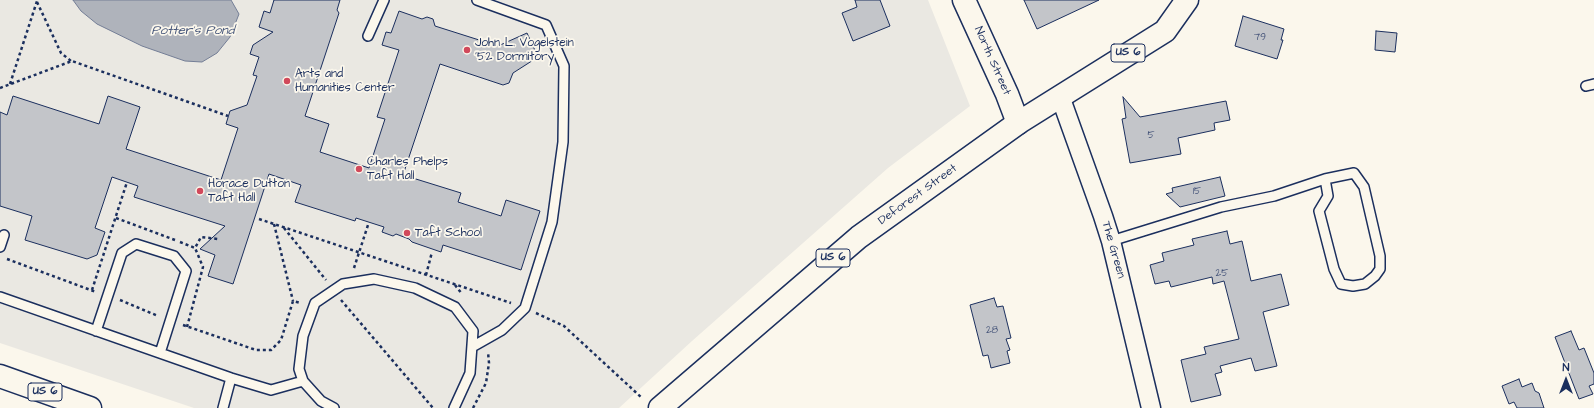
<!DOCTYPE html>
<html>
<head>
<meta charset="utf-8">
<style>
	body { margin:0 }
	#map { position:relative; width:1594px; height:408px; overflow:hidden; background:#fbf7ec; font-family:"Architects Daughter",sans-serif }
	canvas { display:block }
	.north { position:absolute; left:1546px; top:360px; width:40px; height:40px; -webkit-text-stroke:3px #fbf7ec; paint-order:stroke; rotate:0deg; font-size:11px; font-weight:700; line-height:16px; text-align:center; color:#1b2f5e }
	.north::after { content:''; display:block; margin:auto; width:14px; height:18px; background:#1b2f5e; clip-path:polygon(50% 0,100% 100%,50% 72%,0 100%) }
</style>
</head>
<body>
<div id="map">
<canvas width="1594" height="408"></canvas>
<div class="north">N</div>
</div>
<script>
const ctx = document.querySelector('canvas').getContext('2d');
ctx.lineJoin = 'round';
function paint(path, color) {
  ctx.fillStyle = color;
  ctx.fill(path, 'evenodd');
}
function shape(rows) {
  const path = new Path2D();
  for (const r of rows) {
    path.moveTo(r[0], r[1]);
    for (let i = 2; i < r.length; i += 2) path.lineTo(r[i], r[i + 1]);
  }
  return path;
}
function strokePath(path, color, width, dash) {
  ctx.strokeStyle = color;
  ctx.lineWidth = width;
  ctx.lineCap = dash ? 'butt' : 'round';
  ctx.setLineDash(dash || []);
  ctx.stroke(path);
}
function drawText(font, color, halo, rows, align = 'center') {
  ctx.font = font + ' "Architects Daughter",sans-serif';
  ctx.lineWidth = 3.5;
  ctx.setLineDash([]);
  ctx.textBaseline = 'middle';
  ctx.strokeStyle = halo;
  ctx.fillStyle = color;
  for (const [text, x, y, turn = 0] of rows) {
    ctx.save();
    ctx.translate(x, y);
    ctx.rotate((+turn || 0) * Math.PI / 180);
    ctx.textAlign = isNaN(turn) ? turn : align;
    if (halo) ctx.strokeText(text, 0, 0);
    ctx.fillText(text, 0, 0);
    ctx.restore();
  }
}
paint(shape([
	[0,0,928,0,970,106,888,168,692,341,619,408,194,408,0,343]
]), '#eae8e2');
const water = shape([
	[73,0,231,0,239,14,230,37,217,53,202,62,185,61,142,46,97,24,81,11,73,0]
]);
paint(water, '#afb3bb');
strokePath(water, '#747e96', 1);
const building = shape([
	[274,0,340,0,337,10,339,13,305,116,329,124,320,152,369,168,385,119,377,117,399,50,382,45,386,32,391,33,399,11,422,19,427,17,433,19,435,26,498,46,527,33,538,57,513,73,509,83,503,85,440,64,403,175,461,193,458,202,501,216,506,200,540,211,521,270,443,245,441,252,412,242,409,239,396,234,393,236,382,232,384,227,356,218,355,221,295,202,301,185,269,174,233,284,208,276,215,255,200,249,225,226,134,197,138,186,112,177,95,228,105,232,97,255,87,259,25,240,32,216,0,206,0,112,7,115,13,96,99,124,108,96,140,107,126,149,221,180,238,128,226,124,230,111,247,105,257,76,253,75,259,57,250,54,253,45,273,32,259,27,264,11,270,13,274,0],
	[855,0,880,0,890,26,853,41,842,13,857,7,855,0],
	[1024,0,1099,0,1037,29,1024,0],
	[1243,16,1284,29,1281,40,1283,40,1277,59,1235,46,1243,16],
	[1376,31,1397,33,1395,52,1375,50,1376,31],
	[1123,97,1140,117,1226,101,1230,120,1214,123,1215,130,1178,138,1181,154,1130,163,1122,119,1126,118,1123,97],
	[1220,177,1225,196,1180,207,1166,194,1173,192,1172,188,1220,177],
	[1227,231,1230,244,1242,241,1251,281,1281,274,1289,305,1263,312,1277,366,1255,371,1251,358,1220,366,1222,372,1215,374,1221,395,1191,402,1181,360,1206,354,1204,347,1239,339,1224,281,1213,284,1212,277,1171,287,1169,281,1155,284,1150,265,1164,261,1162,253,1194,245,1192,239,1227,231],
	[994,298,997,307,1003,306,1011,338,1006,339,1010,350,1007,351,1010,363,991,368,988,355,983,356,970,305,994,298],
	[1571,331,1579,350,1584,348,1594,373,1594,384,1589,386,1593,394,1579,399,1555,337,1571,331],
	[1519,379,1522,387,1532,383,1535,391,1539,393,1544,408,1517,408,1514,402,1509,404,1502,386,1519,379]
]);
paint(building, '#c3c5c9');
strokePath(building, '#1b2f5e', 1);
const lane = shape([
	[368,36,384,0],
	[1586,86,1594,84],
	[1111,241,1221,207,1274,196,1325,179,1354,173,1364,187,1380,256,1380,269,1375,276,1365,284,1353,286,1341,284,1334,269,1319,211,1328,196,1325,179],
	[0,247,4,235],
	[0,297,231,378,271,390,303,381],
	[96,331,122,253,136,244,174,256,186,271,160,353],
	[472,347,502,330,525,308,552,222,563,142,564,66,546,25,477,0],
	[223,408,231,378],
	[334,408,321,401,303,381,299,369,303,336,315,303,343,284,374,279,415,288,455,307,473,331,470,373,454,408]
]);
const street = shape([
	[1060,96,1103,216,1111,241,1151,408]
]);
const secondary = shape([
	[964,0,1007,94,1018,123]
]);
const primary = shape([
	[0,376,90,408],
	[660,408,859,237,1018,123,1165,31,1187,0]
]);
strokePath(lane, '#1b2f5e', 12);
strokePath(street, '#1b2f5e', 21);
strokePath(secondary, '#1b2f5e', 25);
strokePath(primary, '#1b2f5e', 25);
strokePath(shape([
	[37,2,61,53,71,61],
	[10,84,37,1],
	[0,88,72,61,228,116],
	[116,218,175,240],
	[259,219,511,303],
	[274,224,293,301],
	[284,228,326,280],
	[180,242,195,248,201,237,218,239],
	[7,259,96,292],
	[354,268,368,225],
	[426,275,432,252],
	[455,285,462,294],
	[92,290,127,182],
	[120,300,158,316],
	[341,300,433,408],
	[536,313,564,326,642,398],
	[183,325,256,350,271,350,281,340,293,301,301,303],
	[187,327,203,267,195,248],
	[473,408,486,383,489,363,488,352]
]), '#1b2f5e', 2.5, [3, 3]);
strokePath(lane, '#fbf7ec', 9);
strokePath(street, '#fbf7ec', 18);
strokePath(secondary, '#fbf7ec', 22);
strokePath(primary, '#fbf7ec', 22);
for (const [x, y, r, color] of [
	[467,50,4,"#d1495b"],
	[287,81,4,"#d1495b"],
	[359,169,4,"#d1495b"],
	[200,191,4,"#d1495b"],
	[407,233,4,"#d1495b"]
]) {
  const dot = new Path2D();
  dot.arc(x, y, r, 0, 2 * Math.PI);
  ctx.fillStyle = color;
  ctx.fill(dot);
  strokePath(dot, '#fbf7ec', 1.5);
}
drawText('10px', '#455479', null, [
	["79",1260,38],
	["5",1151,136],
	["15",1197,192],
	["25",1222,274],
	["28",992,331]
]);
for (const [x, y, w] of [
	[1128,53,34],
	[833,258,34],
	[45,392,34]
]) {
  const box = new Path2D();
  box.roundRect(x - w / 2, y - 9, w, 18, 3);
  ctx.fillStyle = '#fbf7ec';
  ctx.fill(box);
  strokePath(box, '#1b2f5e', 1);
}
drawText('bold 11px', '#1b2f5e', null, [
	["US 6",1128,53],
	["US 6",833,258],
	["US 6",45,392]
]);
drawText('12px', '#1b2f5e', '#fbf7ec', [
	["John L. Vogelstein",475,43],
	["'52 Dormitory",475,57],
	["Arts and",295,74],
	["Humanities Center",295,88],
	["Charles Phelps",367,162],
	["Taft Hall",367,176],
	["Horace Dutton",208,184],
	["Taft Hall",208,198],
	["Taft School",415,233]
], 'left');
drawText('12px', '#1b2f5e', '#fbf7ec', [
	["North Street",992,61,66],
	["Deforest Street",918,195,-36],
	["The Green",1113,250,74]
]);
drawText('italic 13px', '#47577a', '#fbf7ec', [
	["Potter's Pond",193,31]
]);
</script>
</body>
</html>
